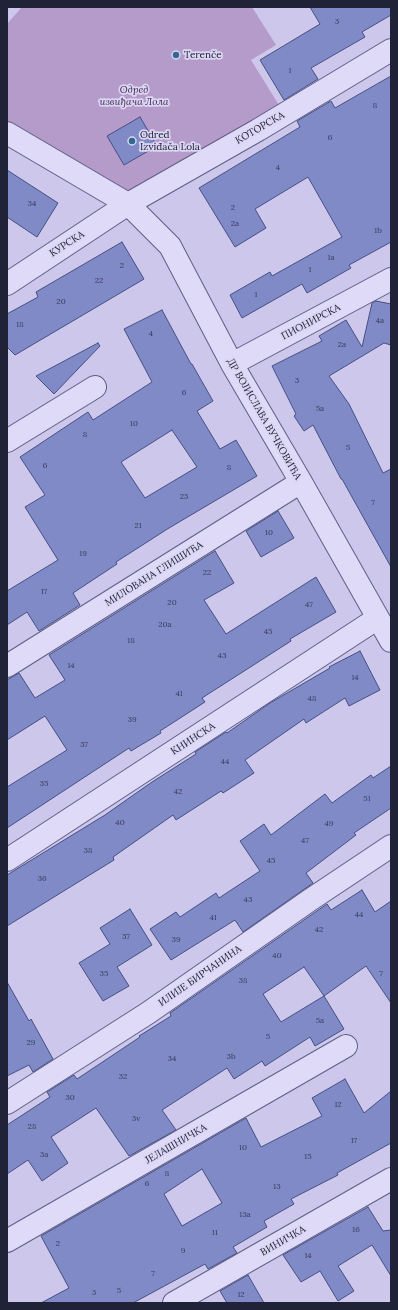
<!DOCTYPE html>
<meta charset="utf-8">
<style>
body{margin:0}
#map{position:relative;width:398px;height:1310px;overflow:hidden;background:#ccc7eb;font-family:Lora,serif}
canvas{display:block}
.frame{position:absolute;inset:0;border:8px solid #202237;pointer-events:none}
</style>
<div id="map">
<canvas width="398" height="1310"></canvas>
<div class="frame"></div>
</div>
<script>
const ctx = document.querySelector('canvas').getContext('2d');
ctx.lineJoin = 'round';
function fillPath(path, color) { ctx.fillStyle = color; ctx.fill(path, 'evenodd'); }
const shape = rows => new Path2D(rows.map(r => 'M' + r).join(''));
function strokePath(path, color, width, dash) { ctx.strokeStyle = color; ctx.lineWidth = width; ctx.lineCap = dash ? 'butt' : 'round'; ctx.setLineDash(dash || []); ctx.stroke(path); }
function write(font, color, halo, rows, align = 'center') {
  ctx.font = font + ' Lora,serif'; ctx.lineWidth = 3.5; ctx.setLineDash([]); ctx.textBaseline = 'middle'; ctx.strokeStyle = halo; ctx.fillStyle = color; for (const [text, x, y, turn = 0] of rows) {
    ctx.save(); ctx.translate(x, y); ctx.rotate((+turn || 0) * Math.PI / 180); ctx.textAlign = isNaN(turn) ? turn : align; if (halo) ctx.strokeText(text, 0, 0); ctx.fillText(text, 0, 0); ctx.restore();
  }
}
fillPath(shape([
 [22,7,252,7,276,45,251,60,282,110,134,201,7,122,7,24]
]), '#b59bc9');
const building = shape([
 [310,7,391,7,391,15,362,32,365,37,311,68,318,79,284,100,260,60,320,24,310,7],
 [391,76,391,242,349,265,351,268,307,293,302,284,242,318,230,295,270,272,272,276,342,237,308,177,255,209,266,228,235,247,199,188,300,127,297,121,331,101,335,108,391,76],
 [140,117,157,146,124,165,107,136,140,117],
 [7,170,58,203,37,237,7,217,7,170],
 [122,242,144,279,15,355,7,347,7,314,38,297,36,292,122,242],
 [376,301,391,304,391,345,384,343,329,376,349,404,383,473,391,469,391,567,342,479,341,479,313,425,304,431,294,416,296,414,272,366,322,341,319,336,346,320,362,347,372,303,376,301],
 [162,310,191,364,192,364,213,401,197,411,220,449,236,440,257,476,169,528,116,562,117,564,73,593,80,605,39,631,27,612,7,625,7,591,58,560,25,507,45,495,20,457,88,412,93,420,152,382,124,329,162,310],
 [172,430,197,467,145,498,121,462,172,430],
 [98,343,100,346,54,394,36,376,98,343],
 [278,511,294,538,261,557,246,531,278,511],
 [215,551,234,583,204,600,226,634,316,577,336,612,290,639,291,641,202,698,205,702,160,731,161,733,131,751,129,748,7,828,7,787,67,750,45,716,7,740,7,680,19,673,35,698,65,680,49,655,215,551],
 [360,651,380,690,349,706,345,698,306,723,304,719,245,760,254,773,223,793,221,791,176,820,173,815,113,857,114,860,7,926,7,875,105,815,152,782,196,754,195,752,226,732,227,733,270,703,330,668,329,667,360,651],
 [391,766,391,808,354,833,356,835,306,873,313,883,243,932,235,920,171,960,150,929,176,912,180,917,216,893,219,898,260,871,240,841,264,824,271,835,325,794,332,803,371,775,373,778,391,766],
 [362,890,375,912,391,901,391,1003,366,966,324,996,344,1029,315,1046,310,1037,265,1066,262,1061,234,1079,227,1068,162,1110,176,1130,129,1156,96,1108,51,1137,68,1163,42,1181,28,1160,7,1174,7,1125,50,1097,47,1092,74,1075,77,1079,140,1037,139,1036,171,1016,170,1013,327,904,331,910,362,890],
 [304,967,324,996,281,1022,263,994,304,967],
 [130,909,152,945,117,967,129,986,103,1001,79,963,110,944,100,928,130,909],
 [7,982,29,1021,31,1019,53,1059,33,1072,29,1065,7,1076,7,982],
 [345,1079,364,1113,391,1091,391,1143,337,1173,338,1175,291,1199,294,1204,264,1221,267,1227,233,1247,237,1253,208,1269,205,1264,133,1303,41,1303,69,1288,41,1236,246,1118,261,1147,322,1116,312,1098,345,1079],
 [202,1169,222,1203,182,1226,164,1194,202,1169],
 [368,1207,383,1231,391,1230,391,1276,372,1245,338,1266,354,1291,338,1301,320,1271,301,1282,283,1255,368,1207],
 [248,1275,264,1303,227,1303,220,1291,248,1275]
]);
fillPath(building, '#808ac7');
strokePath(building, '#454f83', 1);
const minor = shape([
 [7,133,128,204,170,246,232,364,301,482,391,641],
 [7,284,128,204,258,130,391,50],
 [232,364,391,279],
 [7,441,95,387],
 [7,666,301,482],
 [7,860,378,618],
 [7,1103,148,1013,310,900,391,846],
 [7,1241,346,1046],
 [174,1303,391,1179]
]);
strokePath(minor, '#5e5f86', 24);
strokePath(minor, '#dedaf7', 22);
for (const [x, y, r, color] of [
 [176,55,4,"#326791"],
 [132,141,4,"#326791"]
]) { const dot = new Path2D(); dot.arc(x, y, r, 0, 2 * Math.PI); ctx.fillStyle = color; ctx.fill(dot); strokePath(dot, '#dbd6f3', 1.5); }
write('8px', '#383c5b', null, [
 ["3",337,22],
 ["1",290,71],
 ["8",375,106],
 ["6",330,138],
 ["4",278,168],
 ["34",32,204],
 ["2",233,208],
 ["2a",235,224],
 ["1b",378,231],
 ["1a",331,258],
 ["2",122,266],
 ["1",310,270],
 ["22",99,281],
 ["1",256,295],
 ["20",61,302],
 ["4a",380,321],
 ["18",20,325],
 ["4",151,334],
 ["2a",342,345],
 ["3",297,381],
 ["6",184,393],
 ["5a",320,409],
 ["10",134,424],
 ["8",85,435],
 ["5",348,448],
 ["6",45,466],
 ["8",229,468],
 ["23",184,497],
 ["7",373,503],
 ["21",138,526],
 ["10",269,533],
 ["19",83,554],
 ["22",207,573],
 ["17",44,592],
 ["20",172,603],
 ["47",309,605],
 ["20a",165,625],
 ["45",268,632],
 ["18",131,641],
 ["43",222,656],
 ["14",71,666],
 ["14",355,678],
 ["41",179,694],
 ["48",312,699],
 ["39",132,720],
 ["37",84,745],
 ["44",225,762],
 ["35",44,784],
 ["42",178,792],
 ["51",367,799],
 ["40",120,823],
 ["49",329,824],
 ["47",305,841],
 ["38",88,851],
 ["45",271,861],
 ["36",42,879],
 ["43",248,900],
 ["44",359,915],
 ["41",213,918],
 ["42",319,930],
 ["37",126,937],
 ["39",176,940],
 ["40",277,956],
 ["35",104,974],
 ["7",381,974],
 ["38",243,981],
 ["5a",320,1021],
 ["5",268,1037],
 ["29",31,1043],
 ["3b",231,1057],
 ["34",172,1059],
 ["32",123,1077],
 ["30",70,1098],
 ["12",338,1105],
 ["3v",136,1119],
 ["28",32,1127],
 ["17",354,1141],
 ["10",243,1148],
 ["3a",44,1155],
 ["15",308,1157],
 ["8",167,1174],
 ["6",147,1184],
 ["13",277,1187],
 ["13a",245,1215],
 ["16",356,1230],
 ["11",215,1233],
 ["2",58,1244],
 ["9",183,1251],
 ["14",308,1256],
 ["7",153,1274],
 ["5",119,1291],
 ["3",94,1293],
 ["12",241,1295]
]);
write('10px', '#202237', '#dbd6f3', [
 ["Terenče",184,55],
 ["Odred",140,135],
 ["Izviđača Lola",140,147]
], 'left');
write('italic 10px', '#452852', '#dbd6f3', [
 ["Одред",134,90],
 ["извиђача Лола",134,102]
]);
write('10px', '#202237', '#dbd6f3', [
 ["КОТОРСКА",260,128,-30],
 ["КУРСКА",67,244,-33],
 ["ПИОНИРСКА",311,322,-28],
 ["ДР ВОЈИСЛАВА ВУЧКОВИЋА",264,419,60],
 ["МИЛОВАНА ГЛИШИЋА",154,574,-32],
 ["КНИНСКА",193,739,-33],
 ["ИЛИЈЕ БИРЧАНИНА",200,976,-35],
 ["ЈЕЛАШНИЧКА",176,1144,-30],
 ["ВИНИЧКА",283,1241,-30]
]);
</script>
